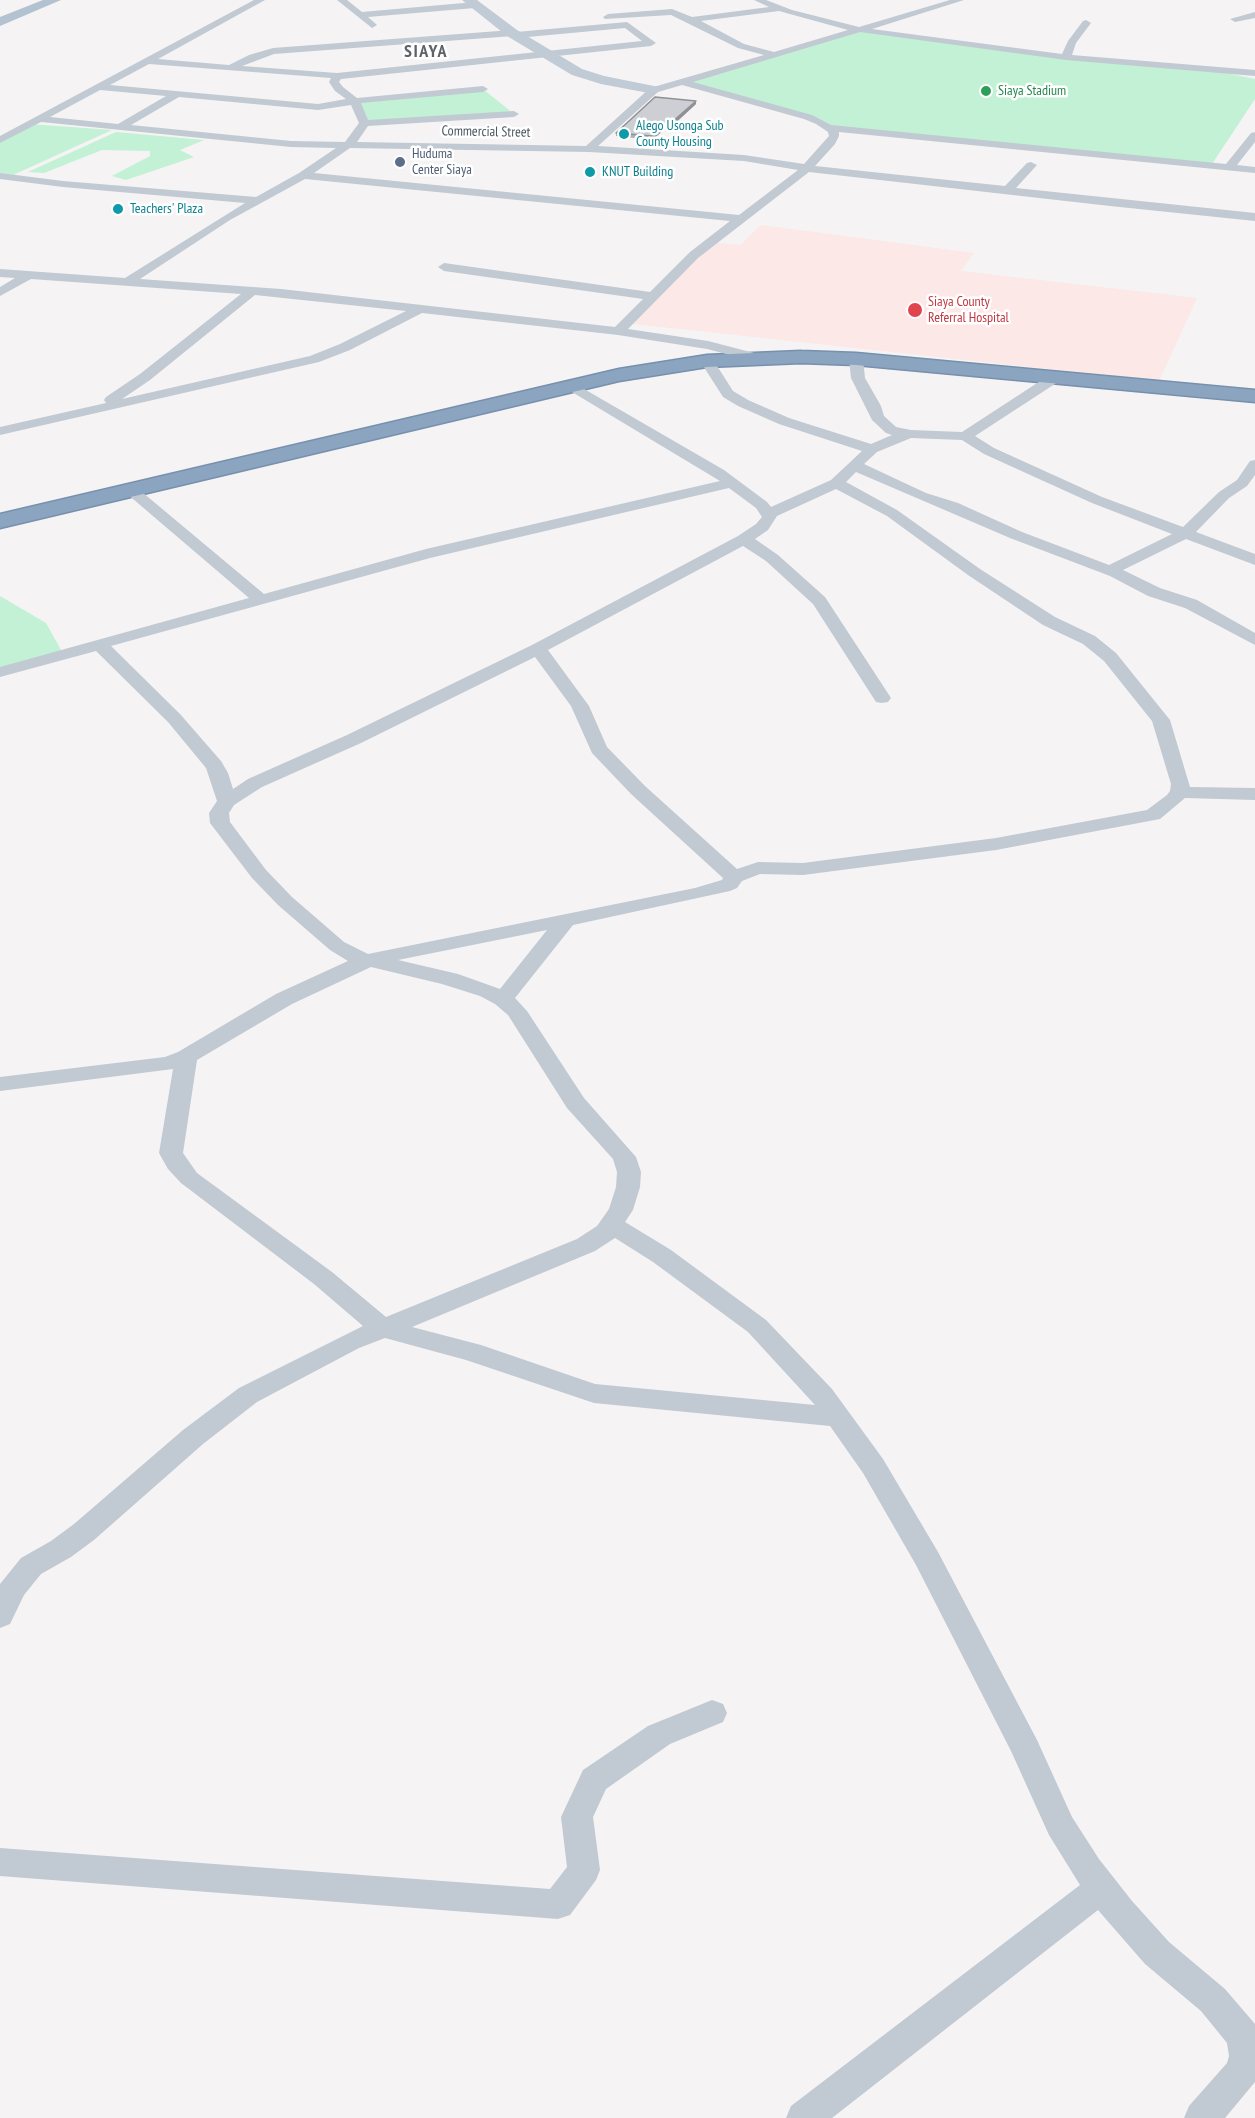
<!DOCTYPE html>
<style>
body{margin:0}
canvas{display:block;background:#f5f3f3}
</style>
<canvas width="1255" height="2118"></canvas>
<script>
const ctx = document.querySelector('canvas').getContext('2d');
ctx.lineJoin = 'round';
function fillPath(path, color) { ctx.fillStyle = color; ctx.fill(path, 'evenodd'); }
const shape = rows => new Path2D(rows.map(r => 'M' + r).join(''));
function strokePath(path, color, width, dash) { ctx.strokeStyle = color; ctx.lineWidth = width; ctx.lineCap = dash ? 'butt' : 'round'; ctx.setLineDash(dash || []); ctx.stroke(path); }
function write(font, color, halo, rows, align = 'center') {
  ctx.font = font + ' "PT Sans Narrow",sans-serif'; ctx.lineWidth = 5; ctx.setLineDash([]); ctx.textBaseline = 'middle'; ctx.strokeStyle = halo; ctx.fillStyle = color; for (const [text, x, y, turn = 0] of rows) {
    ctx.save(); ctx.translate(x, y); ctx.rotate((+turn || 0) * Math.PI / 180); ctx.textAlign = isNaN(turn) ? turn : align; if (halo) ctx.strokeText(text, 0, 0); ctx.fillText(text, 0, 0); ctx.restore();
  }
}
fillPath(shape([
 [761,225,974,253,961,271,1197,298,1159,381,625,323,711,242,740,245]
]), '#fce8e6');
fillPath(shape([
 [859,31,1076,59,1226,73,1255,79,1255,99,1212,164,830,128,807,115,684,82],
 [483,89,514,114,370,123,355,101],
 [30,124,112,130,13,175,0,173,0,140],
 [116,132,204,140,180,150,194,157,126,180,112,176,150,156,150,151,102,150,44,173,28,172],
 [0,596,46,623,65,657,0,670]
]), '#c3f1d5');
const highway = shape([
 [801,351,856,353,1255,390,1255,402,856,365,801,363,707,367,619,381,0,528,0,514,619,369,707,355,801,351]
]);
strokePath(highway, '#7690ad', 3);
fillPath(shape([
 [254,0,265,0,158,59,229,65,249,55,273,48,512,30,516,32,627,22,656,43,651,46,341,79,339,82,343,87,357,98,483,86,488,89,483,92,361,103,368,120,514,111,519,114,514,117,368,126,357,142,586,146,650,88,764,55,738,48,671,15,605,19,603,17,608,14,672,9,692,17,769,7,754,0,766,0,792,10,859,27,950,0,964,0,872,29,1062,54,1068,41,1083,21,1086,20,1091,23,1076,43,1072,55,1255,70,1255,76,1066,60,860,32,693,82,812,115,831,125,1226,164,1251,133,1255,132,1255,142,1237,165,1255,167,1255,173,839,132,839,136,835,144,815,166,1005,186,1027,163,1031,162,1037,165,1016,188,1255,213,1255,221,1110,206,809,172,698,258,628,329,708,341,762,355,764,358,762,361,757,362,707,349,618,335,422,313,350,350,319,362,0,435,0,427,106,403,104,400,106,397,140,374,241,294,31,279,0,296,0,287,15,278,0,277,0,269,125,278,245,203,63,187,0,179,0,173,63,181,256,197,299,173,336,148,291,147,41,122,0,143,0,136,254,0],
 [779,11,848,30,774,52,744,44,701,21,779,11],
 [625,28,642,41,337,73,242,66,274,54,513,36,517,38,625,28],
 [149,64,331,78,329,82,335,91,346,99,318,104,110,85,149,64],
 [682,85,804,119,816,124,828,132,829,136,804,164,744,155,598,146,658,92,682,85],
 [100,90,166,96,118,124,50,117,100,90],
 [179,97,318,110,351,105,359,123,345,142,291,141,131,125,179,97],
 [350,148,589,152,744,161,798,170,739,215,314,173,350,148],
 [305,179,730,221,690,252,650,292,444,263,438,267,444,271,643,299,615,327,281,289,140,279,230,220,305,179],
 [255,295,406,311,340,344,310,356,122,399,150,380,255,295],
 [337,0,347,0,362,12,475,2,479,5,475,8,368,17,377,25,372,28,337,0],
 [1255,12,1255,18,1235,22,1230,19,1255,12],
 [856,355,863,359,865,378,881,406,884,416,896,427,911,430,962,432,1051,374,1061,374,1063,377,1061,380,975,436,994,448,1102,497,1183,527,1219,492,1237,480,1250,461,1255,460,1255,475,1247,486,1229,498,1196,532,1255,554,1255,565,1186,539,1123,570,1160,588,1197,600,1255,633,1255,645,1185,608,1148,596,1110,576,1010,538,856,472,846,482,897,510,980,569,1055,617,1095,636,1116,653,1170,720,1190,787,1255,788,1255,800,1185,798,1160,819,996,850,803,875,760,874,742,881,737,888,730,891,573,925,515,998,527,1011,584,1098,636,1157,641,1172,640,1187,633,1210,625,1222,671,1250,766,1320,832,1389,883,1459,938,1552,1037,1740,1072,1817,1099,1859,1132,1901,1169,1942,1225,1989,1255,2024,1255,2082,1225,2118,1184,2118,1189,2106,1227,2063,1229,2056,1227,2043,1201,2011,1145,1964,1098,1910,832,2118,786,2118,791,2106,1080,1885,1049,1835,1011,1751,916,1565,863,1473,830,1426,594,1403,466,1360,385,1338,359,1348,257,1402,203,1444,94,1540,71,1557,41,1574,24,1595,10,1624,0,1628,0,1584,21,1558,51,1541,74,1524,183,1430,239,1388,363,1326,314,1284,181,1183,168,1169,159,1153,173,1069,0,1091,0,1077,165,1057,178,1052,276,994,348,961,330,950,278,905,252,878,210,823,209,813,217,801,206,768,168,722,96,651,0,677,0,667,249,598,126,493,123,490,126,487,136,487,264,594,426,549,720,481,567,389,565,386,572,382,724,470,767,502,771,507,831,480,862,451,779,424,738,406,723,397,700,361,702,358,712,358,733,391,748,400,789,418,871,444,892,435,886,433,872,420,851,378,849,359,856,355],
 [911,438,962,440,984,454,1092,503,1172,534,1109,565,1022,532,958,503,926,493,864,464,877,452,911,438],
 [729,488,756,508,762,517,756,524,738,536,532,645,347,735,248,779,233,789,228,773,221,761,180,714,111,646,430,558,729,488],
 [836,489,887,516,968,575,1043,625,1083,644,1104,661,1152,721,1171,784,1170,791,1167,795,1147,810,996,838,803,863,758,862,737,869,645,786,607,747,589,706,548,650,743,546,766,561,813,604,876,702,882,703,888,702,891,698,825,597,778,555,755,539,768,530,777,516,836,489],
 [535,657,571,706,592,753,631,794,723,878,722,880,695,888,368,954,344,942,292,897,266,870,230,822,229,813,234,805,262,787,361,743,535,657],
 [547,930,500,989,458,974,398,960,547,930],
 [371,967,442,984,480,996,495,1004,508,1015,567,1108,613,1159,617,1172,616,1187,609,1209,597,1226,577,1239,386,1317,332,1272,197,1173,183,1153,197,1060,292,1004,371,967],
 [615,1238,653,1262,748,1332,815,1405,595,1384,481,1345,412,1327,595,1251,615,1238],
 [712,1700,723,1704,727,1713,723,1722,670,1744,606,1789,593,1817,600,1870,596,1880,570,1915,558,1919,0,1876,0,1848,550,1889,567,1867,561,1817,583,1770,648,1726,712,1700]
]), '#c1cad2');
fillPath(shape([
 [462,0,477,0,517,30,582,69,604,76,659,87,661,90,654,94,601,84,572,75,507,36,462,0]
]), '#c1cbd6');
fillPath(shape([
 [43,0,61,0,0,26,0,17,43,0]
]), '#b3c2d1');
fillPath(highway, '#8ba5c1');
fillPath(shape([
 [696,104,671,127,665,129,652,140,616,136,616,133]
]), '#b0b2b7');
fillPath(shape([
 [696,101,696,104,671,127,665,129,652,140,652,136]
]), '#909195');
const building = shape([
 [655,97,696,101,671,123,665,125,652,136,616,133,655,97]
]);
fillPath(building, '#cdcfd5');
strokePath(building, '#909195', 1.5);
for (const [x, y, r, color] of [
 [986,91,6,"#2e9e5b"],
 [624,134,6,"#0f9aa8"],
 [400,162,6,"#5c6f8a"],
 [590,172,6,"#0f9aa8"],
 [118,209,6,"#0f9aa8"],
 [915,310,8,"#e0444e"]
]) { const dot = new Path2D(); dot.arc(x, y, r, 0, 2 * Math.PI); ctx.fillStyle = color; ctx.fill(dot); strokePath(dot, '#fff', 2); }
write('14px', '#27864d', '#fff', [
 ["Siaya Stadium",998,91]
], 'left');
write('14px', '#0d838f', '#fff', [
 ["Alego Usonga Sub",636,126],
 ["County Housing",636,142],
 ["KNUT Building",602,172],
 ["Teachers' Plaza",130,209]
], 'left');
write('14px', '#4a5661', '#fff', [
 ["Commercial Street",486,132,1]
]);
write('14px', '#4e5e75', '#fff', [
 ["Huduma",412,154],
 ["Center Siaya",412,170]
], 'left');
write('14px', '#be3a42', '#fff', [
 ["Siaya County",928,302],
 ["Referral Hospital",928,318]
], 'left');
ctx.letterSpacing = '1.5px';
write('bold 18px', '#5f6368', '#fff', [
 ["SIAYA",426,52]
]);
ctx.letterSpacing = '0px';
</script>
